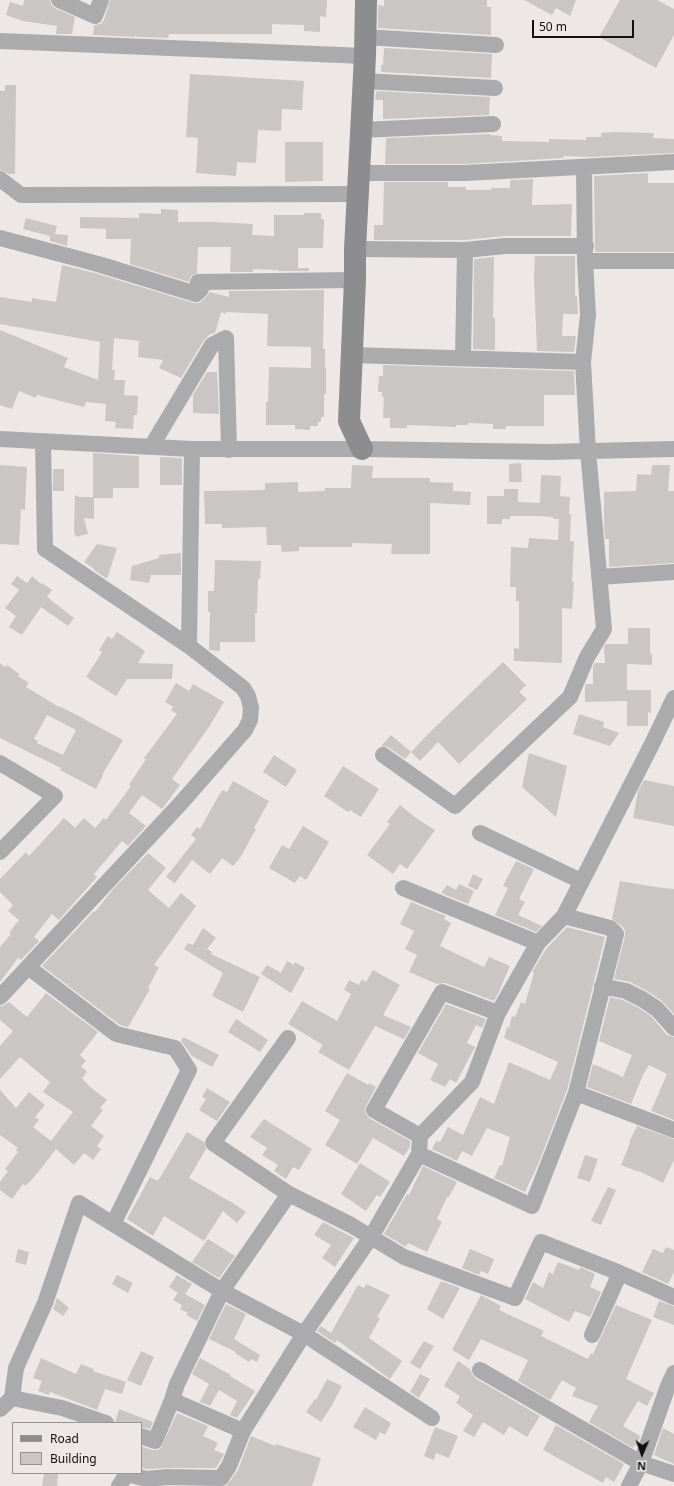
<!DOCTYPE html>
<style>
body{margin:0}
#map{position:relative;width:674px;height:1486px;overflow:hidden;background:#ede8e5;font-family:"Noto Sans",sans-serif}
canvas{display:block}
.legend{position:absolute;left:12px;top:1422px;width:130px;height:52px;box-sizing:border-box;background:#ede8e5;border:1px solid #95928f;margin:0;padding:5px 7px;list-style:none;font-size:12px;color:#11100f}
.legend li{display:flex;align-items:center;gap:8px;height:20px}
.legend b{width:20px;border:1px solid #95928f}
.north{position:absolute;left:622px;top:1434px;width:40px;height:40px;-webkit-text-stroke:3px #ede8e5;paint-order:stroke;rotate:182deg;font-size:11px;font-weight:700;line-height:16px;text-align:center;color:#11100f}
.north::after{content:'';display:block;margin:auto;width:14px;height:18px;background:#11100f;clip-path:polygon(50% 0,100% 100%,50% 72%,0 100%)}
.scale{position:absolute;left:532px;top:20px;width:102px;height:18px;box-sizing:border-box;border:2px solid #11100f;border-top:0;padding-left:5px;font-size:12px;line-height:14px;white-space:nowrap;color:#11100f;-webkit-text-stroke:3px #ede8e5;paint-order:stroke}
</style>
<div id="map">
<canvas width="674" height="1486"></canvas>
<ul class="legend">
<li><b style="height:5px;background:#8d8c8f"></b>Road</li>
<li><b style="height:11px;background:#cac6c3"></b>Building</li>
</ul>
<div class="north">N</div>
<div class="scale">50 m</div>
</div>
<script>
const ctx = document.querySelector('canvas').getContext('2d');
ctx.lineJoin = 'round';
function fillPath(path, color) { ctx.fillStyle = color; ctx.fill(path, 'evenodd'); }
const shape = rows => new Path2D(rows.map(r => 'M' + r).join(''));
function strokePath(path, color, width, dash) { ctx.strokeStyle = color; ctx.lineWidth = width; ctx.lineCap = dash ? 'butt' : 'round'; ctx.setLineDash(dash || []); ctx.stroke(path); }
fillPath(shape([
 [24,0,50,0,51,5,55,8,75,17,72,34,56,34,57,26,23,21,6,15,10,2,23,6],
 [110,0,327,0,326,17,320,16,320,32,304,31,304,25,272,24,272,34,169,34,168,38,141,37,134,36,134,37,93,35,94,25,101,24,104,20],
 [384,0,487,0,487,7,491,7,491,35,378,28,378,5,384,6],
 [524,0,576,0,570,16,556,8,552,15],
 [620,0,657,0,674,9,674,35,656,68,599,37],
 [384,48,492,54,491,78,381,72,381,65,383,65],
 [190,74,304,81,302,110,282,109,281,131,258,130,256,163,237,162,236,176,196,173,198,138,186,137],
 [5,85,16,85,15,174,9,174,0,170,0,91,5,91],
 [376,91,490,97,489,115,383,119,383,100,375,100],
 [612,132,654,133,653,138,674,139,674,153,590,157,563,156,563,158,465,164,385,164,386,138,490,134,490,135,502,136,502,141,549,142,549,139,586,140,586,137,601,137,601,133],
 [285,142,323,142,323,181,285,182],
 [648,173,648,183,674,183,674,252,595,252,594,176],
 [533,179,532,205,572,204,571,236,505,236,465,240,374,240,374,225,383,225,384,182,448,182,448,187,466,187,466,190,491,190,491,188,510,188,510,180],
 [161,209,178,210,178,222,213,222,253,224,252,235,274,236,274,215,304,215,304,213,321,213,321,219,324,219,323,248,298,248,298,268,309,268,309,271,278,271,278,270,253,269,253,272,230,272,231,247,198,247,197,273,190,277,189,282,130,264,131,239,106,239,106,229,80,228,80,217,139,218,139,213,161,214],
 [26,218,57,226,55,234,68,235,67,246,50,241,50,236,23,229],
 [535,256,575,256,575,296,577,296,578,314,563,314,562,336,576,336,574,352,537,351,534,278],
 [494,257,493,318,495,318,495,350,473,349,474,259],
 [62,265,95,273,194,303,199,303,202,301,210,292,229,297,229,291,324,290,323,349,325,349,325,368,326,368,326,394,324,394,324,417,321,417,321,422,318,422,318,426,310,426,310,430,295,429,295,425,266,425,266,402,268,402,269,367,311,368,311,347,267,346,268,314,226,312,226,314,221,312,215,333,210,334,204,340,181,378,159,368,163,360,138,357,139,341,114,338,112,370,115,370,114,380,125,380,124,395,138,396,137,415,134,415,133,429,115,428,116,422,105,421,106,404,86,402,84,407,37,395,36,398,19,391,12,409,0,405,0,330,68,358,64,367,98,380,100,342,0,324,0,297,32,302,32,298,56,302],
 [383,365,574,371,575,395,544,395,544,426,506,426,506,429,493,429,493,424,468,423,468,425,456,425,456,427,407,425,407,428,390,428,390,418,383,418,384,397,382,397,382,392,378,392,379,376,383,376],
 [207,372,217,372,219,414,193,413,193,395],
 [93,453,139,456,139,488,113,488,113,498,94,498,94,519,84,518,88,534,76,537,74,531,75,496,78,495,78,497,93,497],
 [160,457,182,458,182,485,160,485],
 [521,463,522,482,509,482,509,464],
 [0,465,27,467,25,510,21,509,19,545,0,544],
 [352,465,373,466,372,478,430,478,430,482,453,483,453,491,471,492,470,505,430,503,430,554,391,554,392,544,352,543,352,547,299,547,299,551,282,552,281,545,267,545,266,527,222,528,222,524,205,524,204,491,265,490,265,483,298,482,298,492,325,491,325,488,351,488],
 [652,465,670,465,668,491,674,491,674,563,609,567,609,539,605,539,604,528,604,492,636,491,637,474,651,475],
 [53,469,64,469,64,491,53,491],
 [541,475,561,476,560,496,570,497,569,514,571,514,570,541,574,541,572,582,574,582,572,609,562,608,562,663,514,661,514,648,519,649,519,601,516,601,516,587,510,587,511,547,528,548,529,538,558,540,559,519,553,519,553,517,538,516,510,516,510,519,502,519,502,524,487,524,487,496,504,496,504,489,518,489,518,502,540,503],
 [97,544,117,548,107,579,94,570,94,569,84,562],
 [181,553,181,575,151,575,149,583,130,580,132,566,159,558,159,555],
 [215,560,261,561,260,579,258,579,257,613,255,613,255,642,220,642,220,651,209,650,210,612,208,612,208,591,214,591],
 [17,576,27,583,32,576,41,584,42,583,52,590,47,597,74,618,68,626,41,607,22,635,9,627,16,616,5,608,19,590,11,584],
 [628,628,650,628,650,653,652,654,652,665,627,664,627,690,651,690,651,713,648,712,648,726,627,726,627,701,585,702,585,686,586,684,593,684,593,667,595,663,605,663,604,647,606,644,628,644],
 [117,632,145,651,138,663,173,664,172,679,127,679,116,696,86,677,102,652,99,650,108,636,112,639],
 [503,662,526,685,519,692,527,699,459,764,438,742,420,761,411,752,428,734],
 [0,663,5,667,7,665,19,674,18,676,29,683,26,687,59,707,59,706,73,713,123,740,102,775,103,775,96,789,60,770,61,768,0,738],
 [47,715,76,730,63,755,37,743,38,741,34,739],
 [176,683,189,691,193,684,224,702,209,727,172,779,180,785,162,809,142,795,129,813,146,826,128,846,122,841,94,874,97,877,59,920,52,914,34,937,39,941,21,960,18,958,0,982,0,947,11,934,9,933,19,920,8,911,13,905,0,892,0,879,26,852,29,856,64,818,75,828,84,818,95,828,104,818,106,820,131,786,129,785,146,759,144,758,177,714,171,710,173,707,165,702],
 [579,714,604,722,603,727,619,733,610,746,573,734],
 [391,735,411,752,405,759,388,747,381,746],
 [529,753,567,766,556,817,522,787],
 [274,755,297,770,286,787,263,772],
 [343,766,379,789,361,817,350,810,348,812,324,796],
 [644,780,674,786,674,826,633,818,638,791],
 [233,781,269,801,254,828,256,829,240,858,233,866,222,858,210,874,192,860,175,883,166,877,196,839,191,835,197,827,200,829,219,795,223,790,227,792],
 [400,805,416,818,435,830,407,869,400,864,393,874,367,855,390,824,387,822],
 [303,826,329,842,306,880,300,876,295,883,269,868,282,845,289,849],
 [148,853,166,868,148,890,169,908,181,893,196,906,154,965,159,967,148,988,150,989,128,1027,120,1025,42,966,94,911,95,912,113,889],
 [516,861,534,869,519,899,525,902,518,915,542,926,536,932,495,915,508,888,503,886],
 [473,874,483,879,477,890,468,886],
 [620,881,662,888,674,889,674,1014,662,1001,647,991,630,982,614,979,625,936,625,931,623,927,612,919],
 [459,884,474,891,468,904,441,893,447,885,456,890],
 [411,902,446,916,444,919,451,923,440,946,484,967,489,957,510,966,500,989,500,990,494,1001,445,983,437,984,409,972,417,955,405,949,414,931,400,924],
 [567,927,605,937,567,1090,539,1162,525,1192,494,1178,500,1165,502,1166,510,1137,487,1128,472,1156,462,1151,457,1161,432,1149,436,1141,440,1142,448,1127,463,1135,480,1097,494,1104,509,1062,550,1080,558,1062,504,1038,507,1027,509,1028,512,1016,515,1017,521,1002,525,1004,534,973,532,972,546,949],
 [203,928,216,938,207,949,212,952,211,954,260,977,243,1012,212,996,223,973,184,949,188,943,193,945],
 [287,961,294,965,295,962,305,968,291,993,261,974,267,965,281,973],
 [373,970,400,985,383,1015,411,1027,404,1039,375,1026,349,1070,318,1052,323,1045,288,1024,302,1001,337,1021,351,994,344,990,349,980,359,985,362,979,366,982],
 [46,993,98,1032,80,1055,86,1061,81,1066,87,1072,82,1078,89,1086,107,1100,100,1108,103,1110,91,1126,104,1136,97,1146,101,1149,93,1160,84,1153,74,1165,56,1149,40,1170,26,1186,23,1184,12,1199,0,1190,0,1182,8,1171,5,1169,18,1152,16,1150,18,1148,0,1135,0,1090,16,1108,29,1092,45,1105,35,1117,39,1120,33,1127,51,1141,73,1112,43,1092,50,1082,20,1057,0,1079,0,1046,13,1031,0,1020,0,1006,3,1006,9,1002,27,1017],
 [610,997,623,1000,637,1007,651,1016,667,1035,674,1037,674,1120,651,1111,667,1074,649,1065,643,1075,631,1104,587,1087,593,1064,623,1077,632,1055,599,1041],
 [446,1004,486,1019,482,1028,476,1025,467,1043,475,1047,456,1083,450,1079,445,1087,430,1080,438,1064,418,1053],
 [236,1019,268,1040,260,1052,228,1032],
 [183,1037,219,1055,212,1067,192,1056,181,1041],
 [347,1073,368,1085,369,1083,376,1087,366,1106,365,1110,366,1114,369,1118,410,1141,410,1147,404,1156,373,1138,357,1164,325,1145,340,1120,325,1111],
 [207,1088,230,1102,217,1121,199,1110,206,1099,202,1097],
 [264,1119,312,1149,299,1170,293,1167,286,1179,274,1171,278,1165,262,1155,267,1148,250,1137],
 [637,1126,674,1139,674,1160,663,1183,639,1171,639,1172,621,1165,630,1143,629,1142],
 [187,1132,204,1142,206,1149,189,1178,229,1201,230,1201,246,1212,237,1223,223,1211,204,1241,164,1216,153,1236,127,1219,150,1177,158,1181],
 [585,1155,598,1159,590,1182,577,1178],
 [360,1163,390,1182,380,1197,377,1195,366,1211,341,1194],
 [423,1166,457,1182,449,1197,447,1197,437,1219,442,1222,427,1252,408,1243,406,1247,384,1234,407,1194,409,1195],
 [608,1187,616,1190,601,1225,591,1221],
 [323,1222,354,1238,335,1267,322,1258,331,1245,314,1235],
 [208,1239,235,1256,219,1278,192,1262],
 [666,1247,674,1250,674,1272,668,1284,642,1272,653,1249,663,1253],
 [18,1249,29,1252,26,1265,15,1262],
 [470,1249,494,1259,488,1274,481,1271,479,1275,462,1268],
 [558,1262,579,1270,580,1267,595,1274,590,1287,601,1292,590,1317,575,1311,569,1322,525,1299,533,1282,543,1288,549,1272,553,1274],
 [117,1275,133,1283,128,1293,112,1284],
 [177,1275,192,1284,185,1294,205,1305,197,1321,186,1315,188,1313,180,1309,182,1305,173,1300,178,1293,169,1287],
 [441,1281,460,1288,443,1319,427,1309],
 [366,1284,390,1295,377,1317,380,1318,369,1338,402,1361,390,1379,337,1340,335,1343,317,1331,321,1326,331,1333,358,1285,364,1288],
 [481,1295,501,1306,499,1310,544,1331,541,1336,588,1359,591,1353,593,1354,616,1305,652,1320,626,1379,654,1393,647,1406,638,1401,623,1426,640,1436,637,1446,635,1445,633,1448,589,1422,598,1406,572,1396,576,1388,562,1380,550,1400,518,1381,528,1360,481,1339,469,1360,452,1350],
 [57,1298,69,1308,63,1316,53,1309],
 [659,1301,674,1306,674,1325,653,1317],
 [226,1304,246,1314,234,1339,260,1355,257,1362,251,1359,249,1362,235,1353,236,1352,209,1339],
 [424,1341,434,1346,420,1369,410,1363],
 [141,1351,154,1357,141,1386,127,1380],
 [41,1358,76,1374,81,1364,94,1369,93,1371,126,1382,122,1394,105,1389,97,1410,50,1392,49,1395,38,1391,42,1381,33,1378],
 [200,1358,231,1375,230,1376,255,1391,237,1418,230,1415,237,1401,219,1390,210,1406,200,1402,209,1384,192,1374],
 [458,1361,471,1370,472,1374,475,1378,540,1416,527,1437,509,1426,504,1435,483,1422,474,1437,463,1431,473,1415,456,1403,460,1396,444,1386],
 [420,1374,430,1379,419,1398,410,1392],
 [327,1379,342,1386,331,1407,321,1422,306,1412,315,1399,316,1400],
 [365,1407,391,1423,385,1435,380,1432,376,1440,353,1427],
 [119,1409,153,1422,150,1429,141,1427,141,1423,115,1423],
 [177,1413,208,1426,203,1436,218,1443,214,1450,224,1454,216,1468,167,1468,148,1469,141,1468,141,1446,152,1450,157,1450,161,1448],
 [556,1425,624,1464,614,1482,606,1477,603,1483,543,1450],
 [435,1427,458,1436,449,1458,436,1453,434,1460,424,1456],
 [663,1428,674,1434,674,1464,654,1455],
 [251,1436,275,1446,276,1444,321,1458,312,1486,226,1486,238,1470],
 [44,1473,58,1473,57,1486,42,1486]
]), '#cac6c3');
strokePath(shape([
 [59,0,95,16,101,0],
 [365,37,496,45],
 [0,41,365,56],
 [363,81,495,88],
 [361,130,493,124],
 [359,173,465,173,674,162],
 [0,179,21,195,358,194],
 [0,238,98,264,196,294,201,289,198,282,355,280],
 [355,249,465,250,505,246,586,246],
 [585,261,674,261],
 [351,355,583,362],
 [463,358,465,250],
 [0,439,192,449,362,449,547,452,674,449],
 [151,447,212,345,226,338,229,450],
 [599,577,674,572],
 [189,646,192,449],
 [383,755,455,806,570,697,587,657,604,629,588,451,583,362,588,315,585,261,584,167],
 [0,763,55,796,0,852],
 [480,833,581,881],
 [403,888,538,943],
 [28,967,116,1034,175,1048,189,1070,113,1224],
 [602,986,626,991,642,999,657,1009,674,1028],
 [0,997,181,803,245,730,250,720,251,708,248,696,243,688,189,646,45,549,43,442],
 [288,1038,213,1143,289,1194,351,1225,404,1257,515,1298,541,1242,620,1273,674,1297],
 [576,1093,674,1130],
 [420,1136,374,1110,442,992,498,1013],
 [419,1154,532,1206,576,1093,616,934,610,928,564,916],
 [289,1194,222,1291,304,1334,432,1418],
 [592,1335,620,1273],
 [480,1370,641,1463,674,1474],
 [12,1398,16,1368,45,1303,79,1203,222,1291,177,1384,172,1400,243,1431,304,1334,371,1237,419,1154,420,1136,472,1082,498,1013,538,943,564,916,652,744,674,698],
 [0,1409,12,1398,62,1408,106,1423],
 [141,1436,155,1441,172,1400],
 [119,1486,127,1474,147,1479,167,1477,221,1478,229,1466,243,1431],
 [629,1486,641,1463,668,1386,674,1373]
]), '#ababad', 16);
strokePath(shape([
 [362,449,349,421,355,280,355,249,365,56,366,0]
]), '#8d8c8f', 22);
</script>
